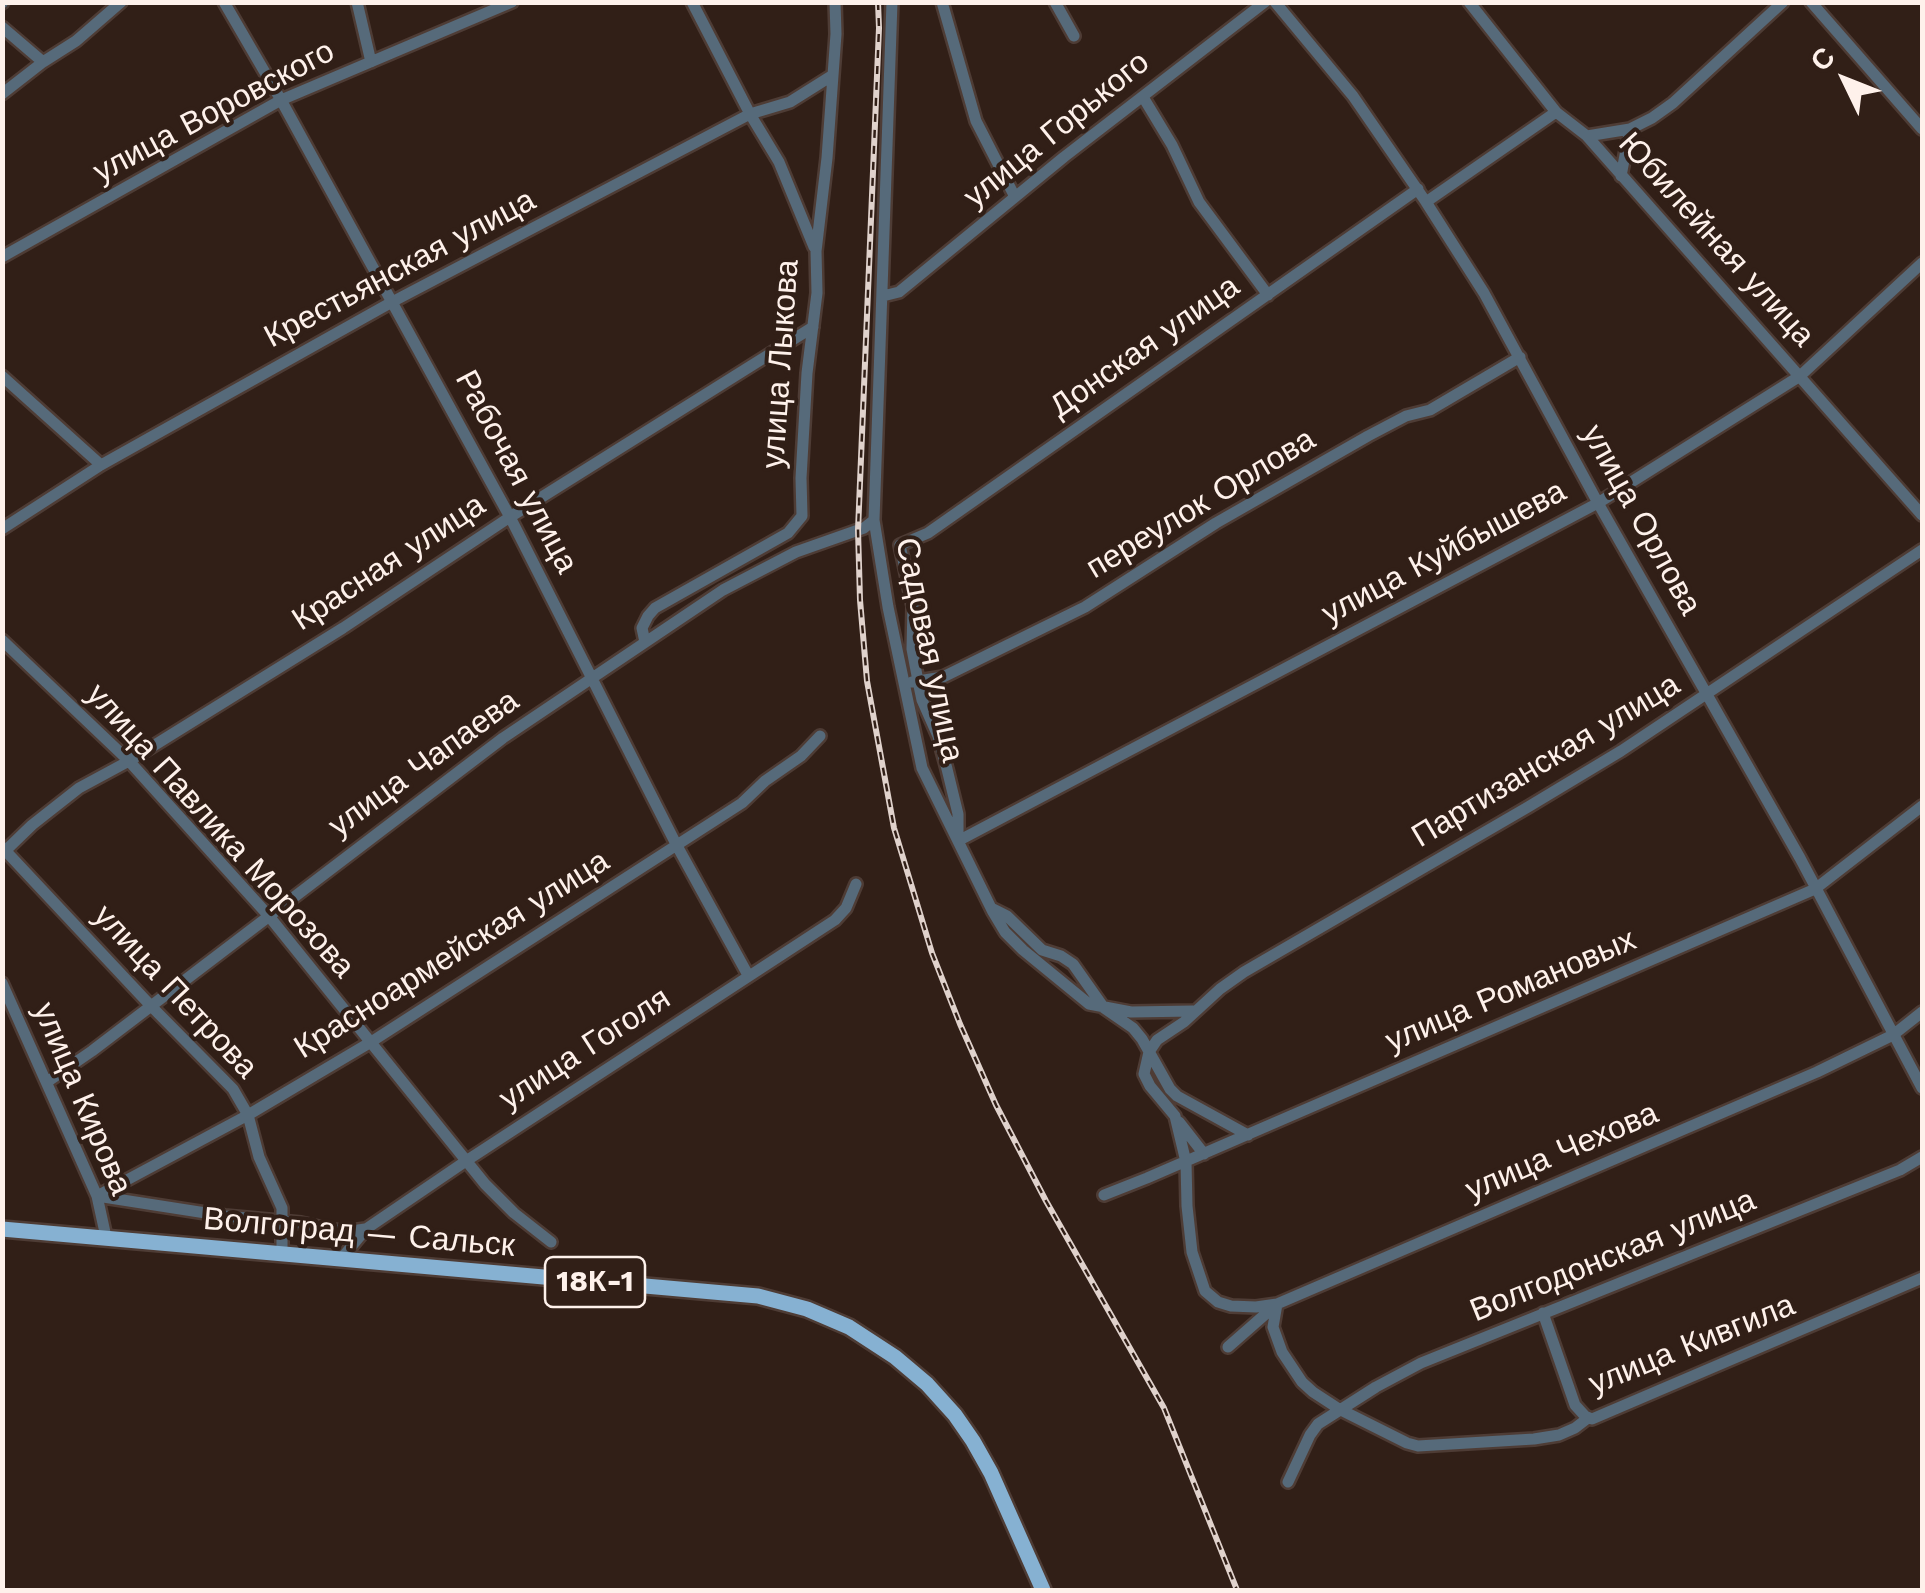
<!DOCTYPE html>
<meta charset="utf-8">
<style>
body{margin:0}
#map{position:relative;width:1925px;height:1593px;overflow:hidden;background:#311f17;font-family:"Work Sans",sans-serif}
canvas{display:block}
.frame{position:absolute;inset:0;border:5px solid #fef1eb;pointer-events:none}
.north{position:absolute;left:1795px;top:30px;width:100px;height:100px;-webkit-text-stroke:8px #311f17;paint-order:stroke;rotate:313deg;font-size:28px;font-weight:700;line-height:40px;text-align:center;color:#fef1eb}
.north::after{content:'';display:block;margin:auto;width:35px;height:45px;background:#fef1eb;clip-path:polygon(50% 0,100% 100%,50% 72%,0 100%)}
</style>
<div id="map">
<canvas width="1925" height="1593"></canvas>
<div class="frame"></div>
<div class="north">С</div>
</div>
<script>
const ctx = document.querySelector('canvas').getContext('2d');
ctx.lineJoin = 'round';
const shape = rows => new Path2D(rows.map(r => 'M' + r).join(''));
function strokePath(path, color, width, dash) { ctx.strokeStyle = color; ctx.lineWidth = width; ctx.lineCap = dash ? 'butt' : 'round'; ctx.setLineDash(dash || []); ctx.stroke(path); }
function write(font, color, halo, rows, align = 'center') {
  ctx.font = font + ' "Work Sans",sans-serif'; ctx.lineWidth = 8; ctx.setLineDash([]); ctx.textBaseline = 'middle'; ctx.strokeStyle = halo; ctx.fillStyle = color; for (const [text, x, y, turn = 0] of rows) {
    ctx.save(); ctx.translate(x, y); ctx.rotate((+turn || 0) * Math.PI / 180); ctx.textAlign = isNaN(turn) ? turn : align; if (halo) ctx.strokeText(text, 0, 0); ctx.fillText(text, 0, 0); ctx.restore();
  }
}
const minor = shape([
 [224,2,281,100,510,517,676,844,748,975],
 [357,2,371,62],
 [692,2,750,114,779,162,814,247],
 [892,2,874,520,888,607,922,768,993,912,1005,932,1023,950,1089,1004,1131,1012,1193,1011],
 [942,2,976,121,1015,197],
 [1055,2,1074,36],
 [1275,2,1353,96,1426,202,1484,293,1598,503,1800,858,1922,1088],
 [1469,2,1556,112,1587,136,1922,515],
 [1811,2,1922,129],
 [2,3,3,2],
 [2,27,43,62],
 [2,94,43,62,76,41,121,2],
 [1143,97,1172,145,1199,202,1268,295],
 [1587,136,1630,129,1652,118,1673,103,1783,2],
 [1621,176,1630,129],
 [1426,202,1556,112],
 [2,257,281,100,512,2],
 [883,296,899,292,1064,157,1265,2],
 [2,376,101,465],
 [2,529,101,465,392,302,750,114,790,102,833,75],
 [2,640,129,761,268,915,485,1184,514,1213,551,1242],
 [645,642,642,628,648,616,655,608,788,533,802,516,801,478,807,373,817,293,816,251,827,158,836,34,835,2],
 [912,682,943,677,1085,607,1216,523,1368,436,1406,416,1430,410,1520,357],
 [958,836,958,814,947,769,938,736,922,700,918,681,912,649,913,606,900,545,928,533,1418,189],
 [958,841,1598,503,1800,376,1922,263],
 [2,847,151,1006,233,1089,248,1115,259,1157,282,1208,282,1252],
 [2,854,32,825,79,788,129,761,343,628,510,517,813,327],
 [993,909,1007,916,1042,950,1061,956,1073,964,1104,1008,1133,1028,1142,1039,1170,1089,1177,1096,1248,1135],
 [2,983,97,1196,106,1237],
 [47,1082,92,1051,503,738,723,590,796,552,864,528,874,520],
 [1179,1122,1204,1154],
 [1104,1195,1147,1178,1815,889,1922,806],
 [97,1196,248,1115,371,1042,742,803,765,781,801,756,820,736],
 [97,1196,225,1216,301,1223,332,1230,352,1231,365,1229],
 [341,1259,366,1229,466,1161,835,920,846,908,856,884],
 [1543,1313,1575,1405,1585,1416,1592,1419,1922,1278],
 [1228,1347,1277,1304,1817,1072,1893,1035,1922,1012],
 [1588,1418,1575,1428,1559,1435,1534,1439,1418,1446,1407,1443,1339,1409,1313,1392,1302,1382,1282,1352,1273,1327,1277,1304,1256,1307,1231,1306,1218,1302,1205,1291,1192,1252,1187,1206,1186,1162,1175,1116,1150,1086,1144,1074,1149,1052,1157,1040,1184,1022,1220,989,1244,972,1528,807,1621,751,1922,550],
 [1288,1482,1310,1435,1318,1424,1376,1387,1421,1363,1900,1170,1922,1157]
]);
const major = shape([
 [2,1229,758,1296,807,1309,849,1327,895,1357,927,1384,955,1415,973,1441,991,1473,1043,1590]
]);
strokePath(minor, '#4e3c35', 16);
strokePath(major, '#4e3c35', 20);
strokePath(minor, '#566a7a', 11);
strokePath(major, '#86b1d2', 15);
const rail = shape([
 [878,2,879,28,858,530,860,600,867,681,894,828,932,953,960,1024,996,1105,1046,1201,1164,1408,1237,1590]
]);
strokePath(rail, '#e0d2cc', 6);
strokePath(rail, '#311f17', 2.5, [8]);
for (const [x, y, w] of [
 [595,1282,100]
]) { const box = new Path2D(); box.roundRect(x - w / 2, y - 25, w, 50, 8); ctx.fillStyle = '#311f17'; ctx.fill(box); strokePath(box, '#fef1eb', 2.5); }
write('bold 30px', '#fef1eb', null, [
 ["18К-1",595,1282]
]);
write('32px', '#fef1eb', '#311f17', [
 ["улица Воровского",214,112,-28],
 ["улица Горького",1057,130,-39],
 ["Юбилейная улица",1716,240,48],
 ["Крестьянская улица",400,269,-28],
 ["Донская улица",1145,347,-35],
 ["улица Лыкова",781,364,-86],
 ["Рабочая улица",516,472,62],
 ["переулок Орлова",1201,504,-31],
 ["улица Орлова",1641,520,61],
 ["улица Куйбышева",1444,553,-28],
 ["Красная улица",389,563,-33],
 ["Садовая улица",929,650,78],
 ["Партизанская улица",1546,761,-31],
 ["улица Чапаева",424,764,-36],
 ["улица Павлика Морозова",220,831,48],
 ["Красноармейская улица",452,955,-32],
 ["улица Романовых",1511,991,-23],
 ["улица Петрова",175,992,47],
 ["улица Гоголя",585,1049,-33],
 ["улица Кирова",82,1099,67],
 ["улица Чехова",1562,1152,-23],
 ["Волгоград — Сальск",359,1233,5],
 ["Волгодонская улица",1613,1256,-22],
 ["улица Кивгила",1692,1345,-22]
]);
</script>
